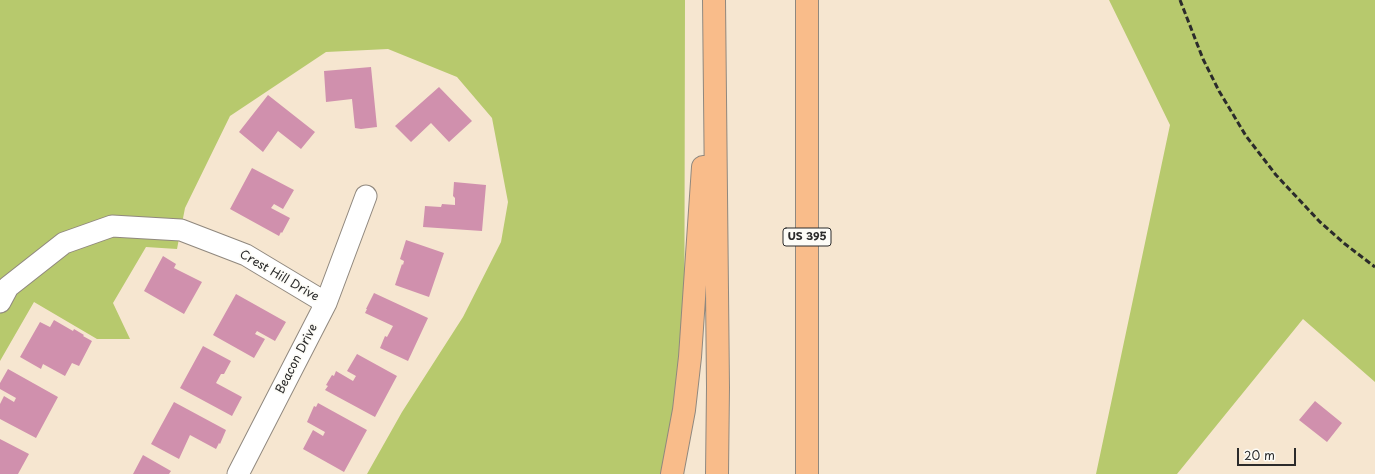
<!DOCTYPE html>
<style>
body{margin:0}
#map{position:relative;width:1375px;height:474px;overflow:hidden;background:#f6e6d0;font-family:"Playpen Sans",sans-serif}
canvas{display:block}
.scale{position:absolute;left:1237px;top:448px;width:59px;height:18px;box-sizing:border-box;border:2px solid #2b2b2b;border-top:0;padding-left:5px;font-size:12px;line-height:14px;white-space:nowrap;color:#2b2b2b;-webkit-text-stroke:3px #fdfcf7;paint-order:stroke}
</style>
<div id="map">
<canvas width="1375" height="474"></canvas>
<div class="scale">20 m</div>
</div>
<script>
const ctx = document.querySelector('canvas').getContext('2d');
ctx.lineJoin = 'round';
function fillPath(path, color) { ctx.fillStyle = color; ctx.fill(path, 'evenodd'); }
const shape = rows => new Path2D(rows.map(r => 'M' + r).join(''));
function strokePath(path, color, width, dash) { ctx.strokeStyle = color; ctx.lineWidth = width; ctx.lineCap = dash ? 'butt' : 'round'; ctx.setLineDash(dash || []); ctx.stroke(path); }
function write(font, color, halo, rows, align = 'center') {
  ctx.font = font + ' "Playpen Sans",sans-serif'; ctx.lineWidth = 3.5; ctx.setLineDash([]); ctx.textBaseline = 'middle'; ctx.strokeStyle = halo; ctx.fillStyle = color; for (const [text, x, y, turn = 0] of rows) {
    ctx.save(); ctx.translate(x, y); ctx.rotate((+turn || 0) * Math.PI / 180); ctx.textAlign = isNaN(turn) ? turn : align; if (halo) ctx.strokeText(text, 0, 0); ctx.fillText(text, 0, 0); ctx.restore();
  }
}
fillPath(shape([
 [0,0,685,0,684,474,367,474,402,412,463,317,501,242,508,202,492,118,457,77,388,49,326,52,230,116,185,208,177,249,146,247,113,303,130,339,97,339,34,302,0,361],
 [1109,0,1375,0,1375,382,1303,319,1177,474,1096,474,1170,125]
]), '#b7c96d');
fillPath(shape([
 [371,67,377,127,361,129,355,128,352,99,326,102,324,71],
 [439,87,472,121,449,142,431,123,411,142,395,126],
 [268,95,315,132,301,149,278,131,263,152,239,132],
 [252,168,294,190,283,209,274,204,271,208,290,218,282,233,281,232,279,236,230,209],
 [454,182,486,185,482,231,423,227,425,206,441,207,442,204,455,205,455,198,453,196],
 [406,240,444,253,429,297,395,285,402,264,403,265,404,261,400,259],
 [163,256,176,264,174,268,202,282,184,314,144,291],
 [374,293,428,318,408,361,380,348,385,336,387,337,393,326,365,313,367,309,366,309],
 [236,294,286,322,275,341,257,331,255,334,265,339,254,358,213,335],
 [54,320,73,331,74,329,84,335,83,336,92,341,79,366,72,363,65,376,43,364,41,369,20,357,40,322,50,327],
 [203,346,231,361,224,374,221,374,216,383,242,397,232,416,180,388],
 [357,354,397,376,375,417,325,390,328,386,326,385,332,375,334,376,336,371,353,381,356,376,347,371],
 [8,369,58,397,36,438,0,419,0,404,4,396,14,402,16,398,0,389,0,383],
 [1315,401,1342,423,1327,442,1299,420],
 [174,402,226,430,220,444,219,443,216,449,190,435,179,459,151,444],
 [318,403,367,430,344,472,303,449,313,430,323,436,325,432,307,422,314,406,316,407],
 [0,439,29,454,18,474,0,474],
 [143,455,171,471,169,474,133,474]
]), '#d090ad');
const street = shape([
 [0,302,8,287,64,243,112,226,181,230,246,255,326,303],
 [238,474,326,303,366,196]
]);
const highway = shape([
 [714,0,718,387,717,474],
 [672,474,684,410,690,357,703,167],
 [807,474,807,0]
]);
strokePath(street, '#90887e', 23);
strokePath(highway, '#90887e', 24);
strokePath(street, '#fff', 21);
strokePath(highway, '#f9bc8a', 22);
strokePath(shape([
 [1180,0,1203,59,1219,91,1246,136,1276,175,1320,222,1345,244,1375,267]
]), '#2b2b2b', 3, [6, 3]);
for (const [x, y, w] of [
 [807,237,48]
]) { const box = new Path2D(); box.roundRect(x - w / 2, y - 9, w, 18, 3); ctx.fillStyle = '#fdfcf7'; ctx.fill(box); strokePath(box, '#2b2b2b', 1); }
write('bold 11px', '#2b2b2b', null, [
 ["US 395",807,237]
]);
write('12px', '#2b2b2b', '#fdfcf7', [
 ["Crest Hill Drive",279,276,30],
 ["Beacon Drive",297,359,-63]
]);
</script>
